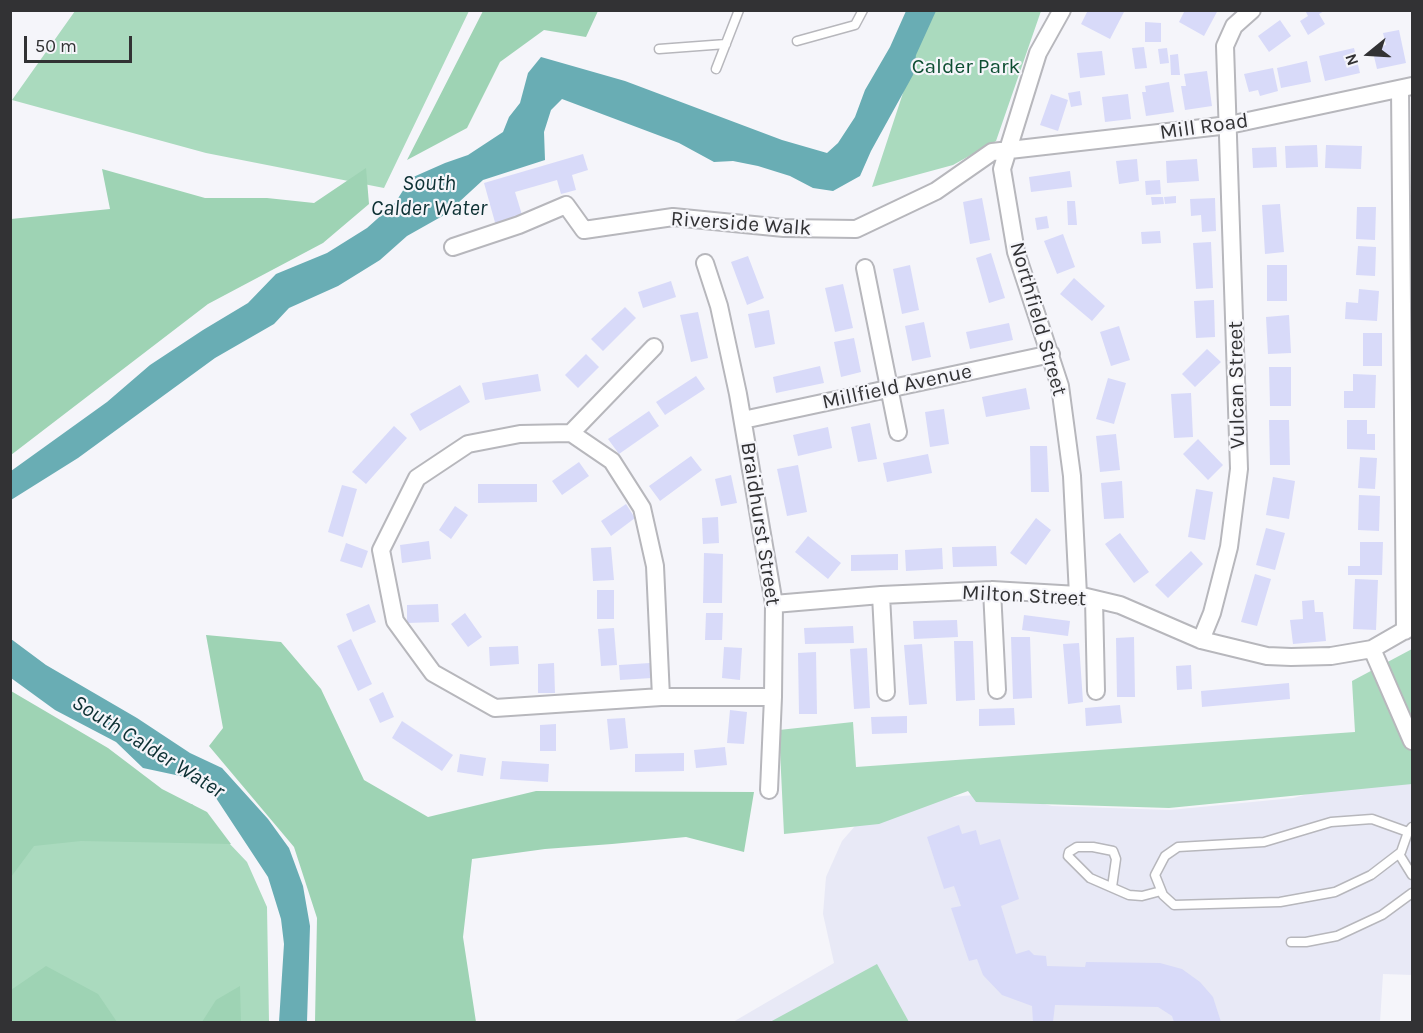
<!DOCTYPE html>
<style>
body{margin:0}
#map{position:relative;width:1423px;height:1033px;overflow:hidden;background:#f5f5fa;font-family:Karla,sans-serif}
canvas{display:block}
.frame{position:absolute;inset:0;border:12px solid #323234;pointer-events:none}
.north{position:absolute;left:1339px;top:24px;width:60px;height:60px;-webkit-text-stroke:4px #f5f5fa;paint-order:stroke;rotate:252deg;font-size:16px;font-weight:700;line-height:24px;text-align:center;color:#323234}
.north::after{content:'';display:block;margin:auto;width:21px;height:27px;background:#323234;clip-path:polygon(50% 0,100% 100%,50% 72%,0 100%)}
.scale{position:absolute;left:24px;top:36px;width:108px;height:27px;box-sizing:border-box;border:3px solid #323234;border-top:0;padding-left:8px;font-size:18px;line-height:21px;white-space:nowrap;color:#323234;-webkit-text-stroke:4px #f5f5fa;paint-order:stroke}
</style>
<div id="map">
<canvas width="1423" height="1033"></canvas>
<div class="frame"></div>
<div class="north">N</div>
<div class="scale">50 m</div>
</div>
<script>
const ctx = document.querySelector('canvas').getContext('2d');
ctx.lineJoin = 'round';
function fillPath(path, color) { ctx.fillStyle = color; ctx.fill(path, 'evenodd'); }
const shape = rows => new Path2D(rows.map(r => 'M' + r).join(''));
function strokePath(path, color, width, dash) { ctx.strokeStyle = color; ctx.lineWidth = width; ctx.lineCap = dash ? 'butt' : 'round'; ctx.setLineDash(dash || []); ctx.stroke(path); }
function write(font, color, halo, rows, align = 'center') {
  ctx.font = font + ' Karla,sans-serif'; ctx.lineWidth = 4.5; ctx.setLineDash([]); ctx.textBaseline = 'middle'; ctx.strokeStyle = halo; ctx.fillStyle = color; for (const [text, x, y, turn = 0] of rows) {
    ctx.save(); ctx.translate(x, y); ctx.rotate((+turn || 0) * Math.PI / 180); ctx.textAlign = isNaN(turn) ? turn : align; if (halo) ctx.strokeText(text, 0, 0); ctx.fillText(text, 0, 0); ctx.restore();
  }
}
fillPath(shape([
 [1412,766,1412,975,1383,974,1380,1022,733,1022,834,963,823,914,826,877,842,841,874,804,997,793,1052,806,1170,810,1293,798]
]), '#e8e9f6');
fillPath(shape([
 [75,11,469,11,384,188,206,153,12,100],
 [930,11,1041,11,996,141,953,165,872,187],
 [1412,649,1412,784,1169,808,976,802,968,791,879,824,784,834,779,730,853,722,856,767,1355,732,1352,681],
 [192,804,247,862,267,907,269,1022,11,1022,11,818],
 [877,964,909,1022,770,1022]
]), '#aadabe');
fillPath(shape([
 [483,11,598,11,586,37,544,30,500,62,467,128,407,160],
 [366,168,369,204,323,243,208,304,11,455,11,219,110,209,102,169,205,198,267,198,314,203],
 [206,635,281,642,321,689,364,780,428,817,536,791,754,792,744,852,686,837,612,844,545,849,472,859,463,937,476,1022,315,1022,317,918,294,847,209,746,223,728],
 [11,691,108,748,162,789,207,812,231,844,81,841,34,846,11,877],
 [46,966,98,994,117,1022,11,1022,11,990],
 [240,986,241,1022,202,1022,216,1000]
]), '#9ed3b4');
fillPath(shape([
 [906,11,936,11,916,55,913,75,871,151,860,176,833,191,813,188,790,176,758,166,733,161,714,162,679,143,562,99,551,110,544,132,545,160,483,180,446,214,407,236,380,260,338,286,289,308,274,324,215,358,78,458,11,500,11,471,107,402,150,365,203,330,248,303,276,274,327,253,367,228,395,203,411,178,445,163,468,155,503,132,509,117,520,103,528,73,541,57,625,81,782,140,827,153,838,143,855,117,865,90,890,47],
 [11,639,46,665,137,718,190,753,222,768,268,819,289,848,303,886,310,926,307,1022,279,1022,284,944,281,919,268,877,216,798,185,777,143,768,116,742,55,710,11,678]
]), '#69adb4');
fillPath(shape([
 [1088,10,1125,10,1110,39,1081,24],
 [1185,10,1218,10,1204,36,1179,22],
 [1305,10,1326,10,1319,14,1325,24,1308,35,1300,21,1308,16],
 [1280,20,1291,36,1269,52,1258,36],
 [1145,22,1161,23,1161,42,1145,42],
 [1399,30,1406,63,1377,69,1372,48,1386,45,1383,33],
 [1144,47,1147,68,1135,69,1132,48],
 [1167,48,1169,63,1160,64,1158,49],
 [1354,48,1360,73,1325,81,1319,56],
 [1102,51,1105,75,1080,78,1077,53],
 [1178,54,1180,75,1171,75,1170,55],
 [1307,61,1311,82,1281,88,1277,68],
 [1273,68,1278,91,1260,96,1258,90,1249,92,1244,74],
 [1207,71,1212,106,1185,110,1181,86,1186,86,1184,74],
 [1169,82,1174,112,1146,116,1142,92,1146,92,1145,86],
 [1080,91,1082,105,1071,107,1068,93],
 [1051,94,1068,100,1058,131,1040,125],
 [1128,94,1131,119,1105,122,1102,97],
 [1317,145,1318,167,1286,168,1285,146],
 [1326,145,1362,146,1361,169,1325,168],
 [1276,147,1277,167,1253,168,1252,148],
 [583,154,588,170,572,175,576,190,561,194,557,180,515,192,523,218,496,226,484,183],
 [1137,159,1139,181,1119,184,1116,161],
 [1197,159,1199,181,1167,183,1166,161],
 [1070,171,1072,187,1031,192,1029,177],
 [1160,180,1161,194,1146,195,1145,181],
 [1176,196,1176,203,1165,204,1164,197],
 [1151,197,1163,197,1164,204,1152,205],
 [982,198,990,240,970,244,963,202],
 [1215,198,1216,231,1202,232,1201,215,1191,216,1190,199],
 [1067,201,1075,201,1077,225,1068,225],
 [1280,204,1284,252,1265,254,1262,205],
 [1357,207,1376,207,1375,240,1356,239],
 [1047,216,1049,228,1037,230,1035,218],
 [1160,231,1161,243,1142,244,1141,232],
 [1063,234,1075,267,1057,274,1044,241],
 [1211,242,1213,288,1196,289,1193,243],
 [1358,246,1376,247,1375,276,1356,275],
 [991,253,1005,298,989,303,976,258],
 [748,256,764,298,747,305,731,262],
 [910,265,919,310,902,314,893,269],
 [1267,265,1287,265,1287,301,1267,301],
 [1074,278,1105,306,1092,321,1060,294],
 [671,281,676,297,643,308,638,292],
 [843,284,853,328,835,332,825,288],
 [1359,289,1379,291,1377,321,1345,319,1346,302,1358,303],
 [1214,300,1215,337,1196,338,1194,301],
 [625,307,636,318,603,351,591,339],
 [769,310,775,344,755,348,748,314],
 [698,312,708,358,691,362,680,315],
 [1289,315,1291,353,1268,354,1266,317],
 [924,322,931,357,912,361,905,326],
 [1009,323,1013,340,970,349,966,332],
 [1119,326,1130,360,1111,366,1100,332],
 [1363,333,1382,333,1382,366,1363,366],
 [854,338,861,372,841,377,834,342],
 [1207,349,1221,362,1195,387,1182,374],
 [586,354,599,367,578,388,565,375],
 [820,366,824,383,776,393,773,377],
 [1269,367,1291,367,1291,406,1270,406],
 [538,374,541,391,485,400,482,383],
 [1353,374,1376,375,1375,408,1344,408,1344,391,1353,391],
 [696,376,705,389,665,415,656,402],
 [1108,378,1126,383,1114,424,1096,419],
 [460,385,470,402,420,431,410,414],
 [1026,388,1030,409,986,417,982,397],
 [1191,393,1193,437,1174,438,1171,394],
 [944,409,949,444,930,447,925,412],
 [649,411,659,426,619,454,608,439],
 [1269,420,1289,420,1290,465,1270,465],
 [1347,420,1367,420,1367,434,1375,434,1375,450,1347,449],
 [870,423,877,459,858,462,851,427],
 [394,426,407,438,366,484,352,472],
 [828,427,832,448,798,456,793,435],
 [1116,434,1120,470,1100,472,1096,436],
 [1198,439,1223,465,1208,480,1183,454],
 [1030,446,1047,446,1049,492,1031,492],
 [928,454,932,473,887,482,883,463],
 [691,456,702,470,660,501,649,486],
 [1360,457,1377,458,1375,489,1358,488],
 [579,462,589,476,562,495,552,481],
 [798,465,807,512,787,516,777,469],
 [731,475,737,503,721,506,715,479],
 [1273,477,1295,481,1289,519,1266,515],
 [1122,481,1124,518,1104,519,1101,483],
 [478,484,537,484,537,502,478,503],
 [342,485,357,489,343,537,328,532],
 [1196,489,1213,492,1205,540,1188,537],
 [1359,495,1380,496,1379,531,1358,530],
 [626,504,635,518,611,536,601,521],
 [455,506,468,515,451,539,439,530],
 [718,517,719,543,703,544,702,518],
 [1036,518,1051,530,1026,565,1010,553],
 [1266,528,1285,533,1275,570,1256,565],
 [1120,533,1149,572,1134,583,1105,544],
 [808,536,841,563,828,579,795,552],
 [429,541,431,559,402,563,400,545],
 [1360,542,1383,542,1382,575,1348,575,1348,566,1360,566],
 [346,543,368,551,362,568,340,561],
 [996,546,997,566,953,567,952,547],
 [611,547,614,580,593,581,591,548],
 [942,548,943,569,906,571,905,550],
 [1191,551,1203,564,1168,598,1155,585],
 [704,553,723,554,722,603,703,603],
 [898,554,898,570,851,571,851,555],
 [1255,574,1271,579,1257,626,1241,622],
 [1355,579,1378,580,1376,630,1353,629],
 [597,590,614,590,614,619,597,619],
 [1314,600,1315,612,1323,612,1326,641,1293,644,1290,620,1303,619,1302,601],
 [369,604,376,622,353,632,346,614],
 [438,604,439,622,407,623,407,605],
 [465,613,482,637,468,647,451,624],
 [706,613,723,613,722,640,705,640],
 [1024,615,1070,621,1068,636,1022,630],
 [957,620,958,637,914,639,913,621],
 [853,626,854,643,805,644,804,628],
 [614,628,617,665,601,666,598,629],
 [1011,637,1030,637,1032,698,1013,699],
 [1134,637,1135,697,1117,697,1116,638],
 [351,639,372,684,358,691,337,646],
 [954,641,973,641,975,700,956,701],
 [1079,643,1083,702,1068,704,1063,644],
 [922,644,927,704,909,705,904,645],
 [518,646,519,664,490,666,489,647],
 [724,647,742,648,740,680,722,678],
 [867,648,870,708,854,709,850,649],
 [816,652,817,714,799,714,798,653],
 [554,663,555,693,538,693,538,664],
 [650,663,652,678,620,680,619,665],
 [1191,665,1192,689,1177,690,1176,666],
 [1289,683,1290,699,1202,707,1201,691],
 [383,692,394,717,380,723,369,699],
 [1120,705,1122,723,1086,726,1085,708],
 [1014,708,1015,725,979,726,979,709],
 [730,710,747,712,744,744,727,743],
 [907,716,907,733,872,734,871,717],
 [625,718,628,748,610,750,607,719],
 [402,721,453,755,442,771,392,738],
 [556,724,556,751,540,751,540,725],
 [725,747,727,765,696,768,694,750],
 [684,753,684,771,635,772,635,754],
 [460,754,486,758,483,776,457,772],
 [502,761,549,764,548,782,500,779],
 [959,825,962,834,976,830,980,845,1000,839,1019,899,1001,906,1016,954,1029,950,1034,955,1046,956,1047,966,1085,967,1086,962,1160,963,1182,969,1200,982,1213,997,1221,1022,1174,1022,1172,1016,1158,1007,1055,1005,1053,1022,1033,1022,1032,1006,1002,995,983,975,977,959,969,961,951,908,961,906,954,886,944,889,927,837]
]), '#d8daf9');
const lane = shape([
 [797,41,855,25,863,10],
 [659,49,726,44],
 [716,69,739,10],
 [1408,832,1372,819,1331,822,1264,842,1178,847,1165,856,1155,875,1163,895,1174,905,1280,902,1335,892,1371,875,1401,852,1408,832,1412,827],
 [1399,854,1412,875],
 [1112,887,1116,859,1113,851,1093,847,1077,847,1069,852,1068,856,1090,878,1129,895,1142,896,1161,891],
 [1291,942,1306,942,1337,936,1382,915,1412,893]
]);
const street = shape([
 [1062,10,1038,53,1002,169,1016,252,1060,386,1072,476,1078,595],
 [1400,89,1405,631],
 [453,247,519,225,566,205,584,230,673,217,784,228,856,229,936,191,992,152,1229,125,1412,86],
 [705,263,719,306,738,394,774,604,773,697,769,790],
 [865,268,898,432],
 [743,420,1051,354],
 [571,433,654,347],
 [992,590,997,690],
 [881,595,886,692],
 [1094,599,1096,691],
 [774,604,881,595,992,590,1078,595,1120,605,1201,640,1267,656,1291,657,1331,656,1372,649,1412,626],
 [1201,640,1212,613,1229,547,1239,469,1225,46,1234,26,1252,10],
 [1372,649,1412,741],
 [661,697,655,566,642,508,612,461,571,433,520,434,468,444,417,478,381,550,395,621,433,673,495,708,661,697,773,697]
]);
strokePath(lane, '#b7b7bc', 11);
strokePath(street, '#b7b7bc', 20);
strokePath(lane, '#fff', 8);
strokePath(street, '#fff', 16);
write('21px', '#0d4e32', '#f5f5fa', [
 ["Calder Park",966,67]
]);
write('21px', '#323234', '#f5f5fa', [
 ["Mill Road",1204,127,-8],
 ["Riverside Walk",741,224,4],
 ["Northfield Street",1038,319,74],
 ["Vulcan Street",1237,385,-91],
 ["Millfield Avenue",897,387,-12],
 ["Braidhurst Street",760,524,81],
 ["Milton Street",1024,596,3]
]);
write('italic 22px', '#0c3033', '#f5f5fa', [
 ["South",429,184],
 ["Calder Water",429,209],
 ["South Calder Water",148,747,32]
]);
</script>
